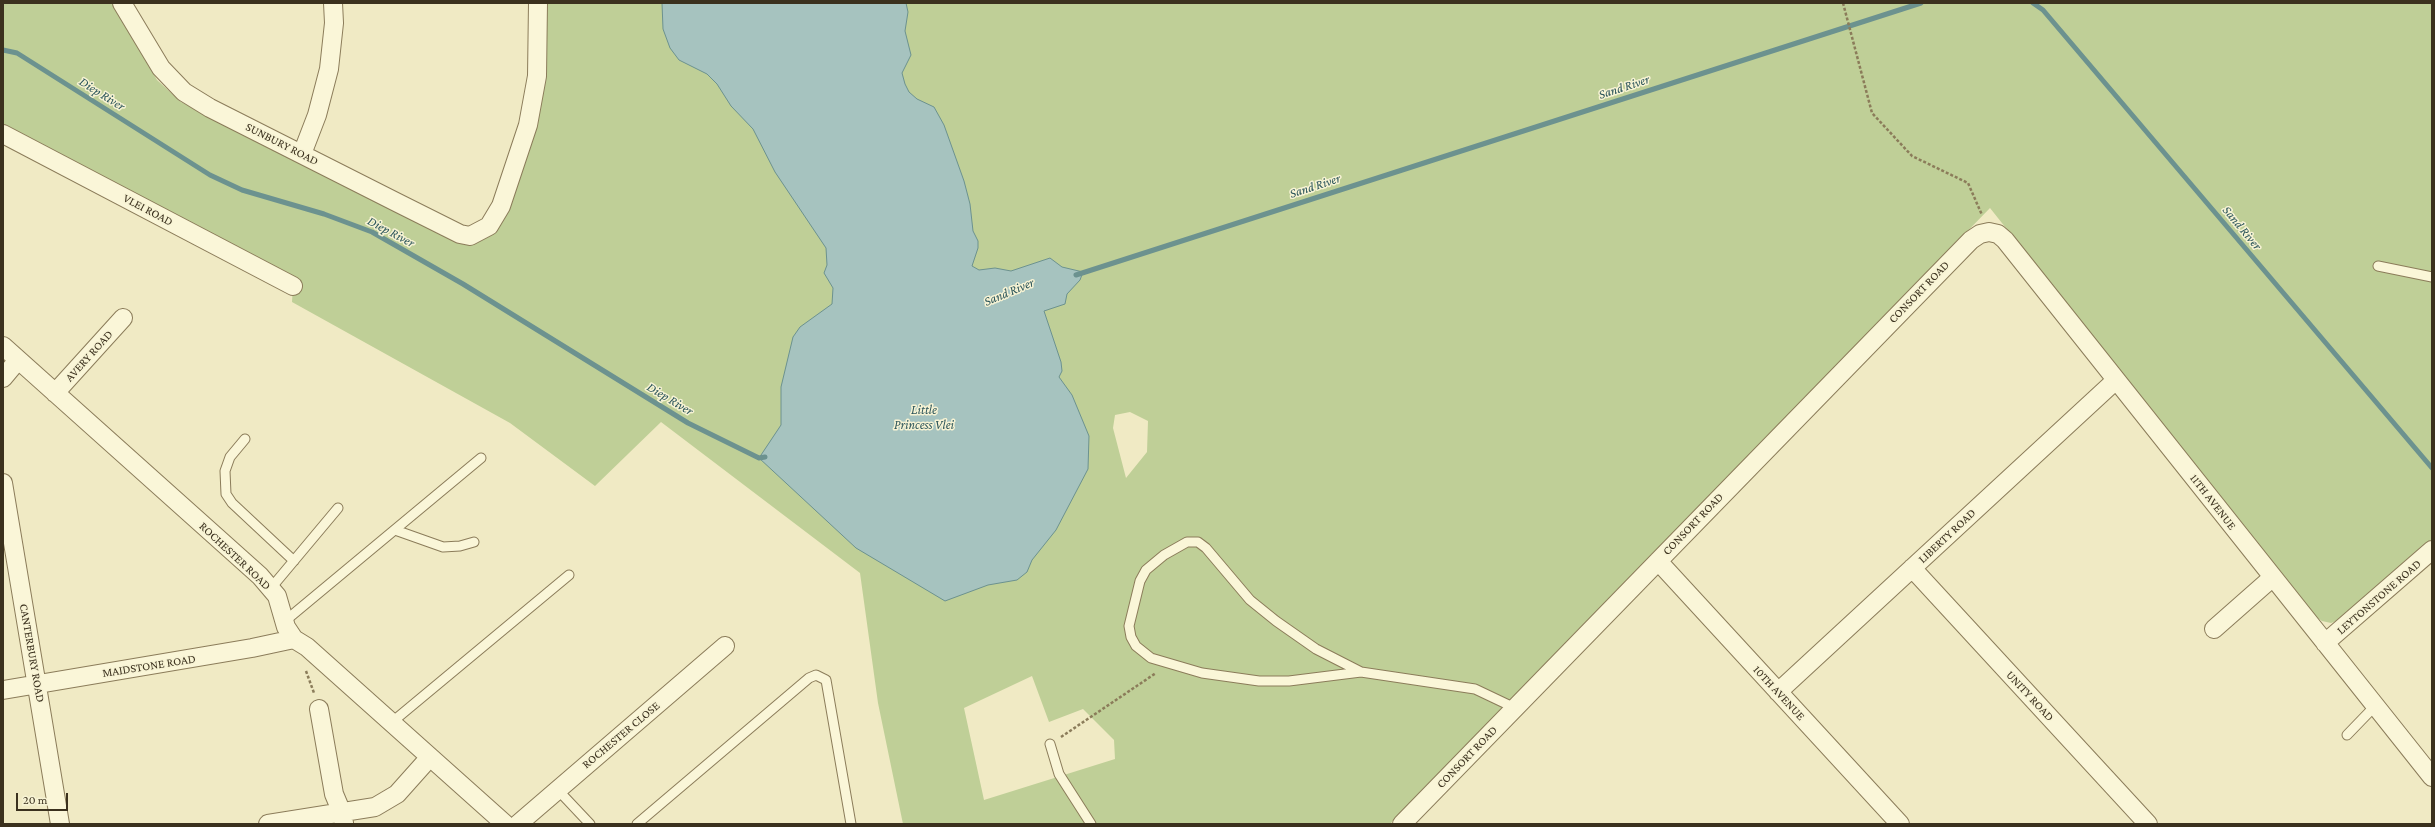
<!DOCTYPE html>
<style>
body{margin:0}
#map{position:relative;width:2435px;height:827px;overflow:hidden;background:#f0eac4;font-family:"Crimson Pro",serif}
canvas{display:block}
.frame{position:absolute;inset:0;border:4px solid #3b311e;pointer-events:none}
.scale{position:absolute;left:16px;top:793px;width:52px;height:18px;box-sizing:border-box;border:2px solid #3b311e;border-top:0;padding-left:5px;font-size:12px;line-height:14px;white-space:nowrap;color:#3b311e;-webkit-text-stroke:3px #f7f3d4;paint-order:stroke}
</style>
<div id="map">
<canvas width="2435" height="827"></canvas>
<div class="frame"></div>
<div class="scale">20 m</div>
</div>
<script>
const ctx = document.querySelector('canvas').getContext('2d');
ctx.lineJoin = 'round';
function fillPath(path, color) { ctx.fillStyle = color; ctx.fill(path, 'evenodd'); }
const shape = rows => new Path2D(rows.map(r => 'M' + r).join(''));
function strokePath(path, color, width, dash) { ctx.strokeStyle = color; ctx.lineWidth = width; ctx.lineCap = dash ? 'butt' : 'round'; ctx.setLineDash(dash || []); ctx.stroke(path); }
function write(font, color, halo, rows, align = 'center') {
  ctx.font = font + ' "Crimson Pro",serif'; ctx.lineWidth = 3; ctx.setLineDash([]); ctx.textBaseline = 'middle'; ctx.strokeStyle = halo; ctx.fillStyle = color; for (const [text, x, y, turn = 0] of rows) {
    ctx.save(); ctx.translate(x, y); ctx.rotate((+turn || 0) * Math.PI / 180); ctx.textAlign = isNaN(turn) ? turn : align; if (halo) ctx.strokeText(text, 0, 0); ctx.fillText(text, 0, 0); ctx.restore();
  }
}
fillPath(shape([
 [3,3,113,3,157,80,181,102,375,200,480,232,517,160,538,3,2432,3,2432,539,2341,619,2331,623,2322,621,2315,616,1990,208,1390,824,903,824,878,703,860,573,661,422,595,486,510,423,292,302,293,286,3,134],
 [1130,412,1148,421,1147,452,1126,478,1113,428,1115,415],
 [1032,676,1049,722,1083,709,1114,740,1115,759,984,800,964,708]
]), '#bfcf97');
const water = shape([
 [662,3,906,3,908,12,905,31,911,55,902,73,905,84,909,92,917,99,934,107,944,125,964,181,970,204,973,231,978,241,978,248,972,266,979,270,995,268,1011,271,1050,258,1062,267,1083,272,1080,280,1067,294,1065,304,1044,311,1061,362,1062,371,1059,377,1072,395,1089,436,1088,469,1056,530,1032,560,1027,572,1017,580,988,585,945,601,856,548,759,458,781,425,781,387,793,337,800,327,832,304,833,288,824,273,827,265,826,248,775,172,753,129,731,106,717,84,707,74,679,60,670,48,663,29,662,3]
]);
fillPath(water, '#a6c3bf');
strokePath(water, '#6c928f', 1);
strokePath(shape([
 [2033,3,2043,10,2432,468],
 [3,50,17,53,210,175,242,190,324,214,372,232,463,284,688,423,759,458,765,457],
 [1076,275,1921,3]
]), '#6c928f', 5);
const service = shape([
 [2378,266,2432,277],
 [245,439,230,457,225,471,226,494,232,503,294,561],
 [395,530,443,547,460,546,474,542],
 [271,588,338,508],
 [285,621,481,458],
 [1361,672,1316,649,1276,621,1250,600,1206,548,1198,542,1187,542,1164,555,1146,570,1140,581,1129,626,1131,637,1136,646,1151,658,1202,673,1259,681,1289,681,1361,672,1475,689,1515,708],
 [391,723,569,575],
 [2347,735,2375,706],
 [1050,744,1059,774,1091,824],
 [557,789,590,824],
 [637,824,809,678,816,675,826,680,851,824]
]);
const minor = shape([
 [122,3,161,68,184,92,210,108,396,202,460,234,470,236,489,226,501,206,528,125,537,76,538,3],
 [3,134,293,286],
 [302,154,317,115,329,69,334,23,333,3],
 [3,346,260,576,277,596,286,627,294,639,307,647,505,824],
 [3,378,18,360],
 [55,393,123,318],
 [3,483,60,824],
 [1658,561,1900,824],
 [1912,568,2148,824],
 [2214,629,2273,577],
 [2325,643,2432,550],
 [3,690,252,648,294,639],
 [1778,692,2116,380],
 [319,709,334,794,342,813,344,823],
 [268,824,375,807,397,794,430,757],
 [518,824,725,646],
 [1402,824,1971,240,1980,234,1989,232,1998,234,2005,240,2432,777]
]);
strokePath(service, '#8b7c5a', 11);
strokePath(minor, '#8b7c5a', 20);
strokePath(shape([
 [1843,3,1872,113,1912,156,1968,183,1982,215],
 [306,671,314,693],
 [1061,737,1156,673]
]), '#8b7c5a', 2.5, [3, 2]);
strokePath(service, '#faf6d8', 9);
strokePath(minor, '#faf6d8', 18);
write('12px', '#3b311e', '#f7f3d4', [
 ["SUNBURY ROAD",282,144,27],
 ["VLEI ROAD",148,210,28],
 ["CONSORT ROAD",1919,292,-46],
 ["AVERY ROAD",89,356,-48],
 ["11TH AVENUE",2213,502,52],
 ["CONSORT ROAD",1693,524,-46],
 ["LIBERTY ROAD",1947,536,-43],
 ["ROCHESTER ROAD",235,556,43],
 ["LEYTONSTONE ROAD",2379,597,-41],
 ["CANTERBURY ROAD",32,653,80],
 ["MAIDSTONE ROAD",149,666,-9],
 ["10TH AVENUE",1779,693,47],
 ["UNITY ROAD",2030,696,47],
 ["ROCHESTER CLOSE",621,735,-40],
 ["CONSORT ROAD",1467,757,-46]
]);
write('italic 13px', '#2d565b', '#f7f3d4', [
 ["Sand River",1624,87,-18],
 ["Diep River",102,94,32],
 ["Sand River",1315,186,-18],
 ["Sand River",2242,228,50],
 ["Diep River",391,232,28],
 ["Sand River",1009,292,-23],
 ["Diep River",670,399,31],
 ["Little",924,410],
 ["Princess Vlei",924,425]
]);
</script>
